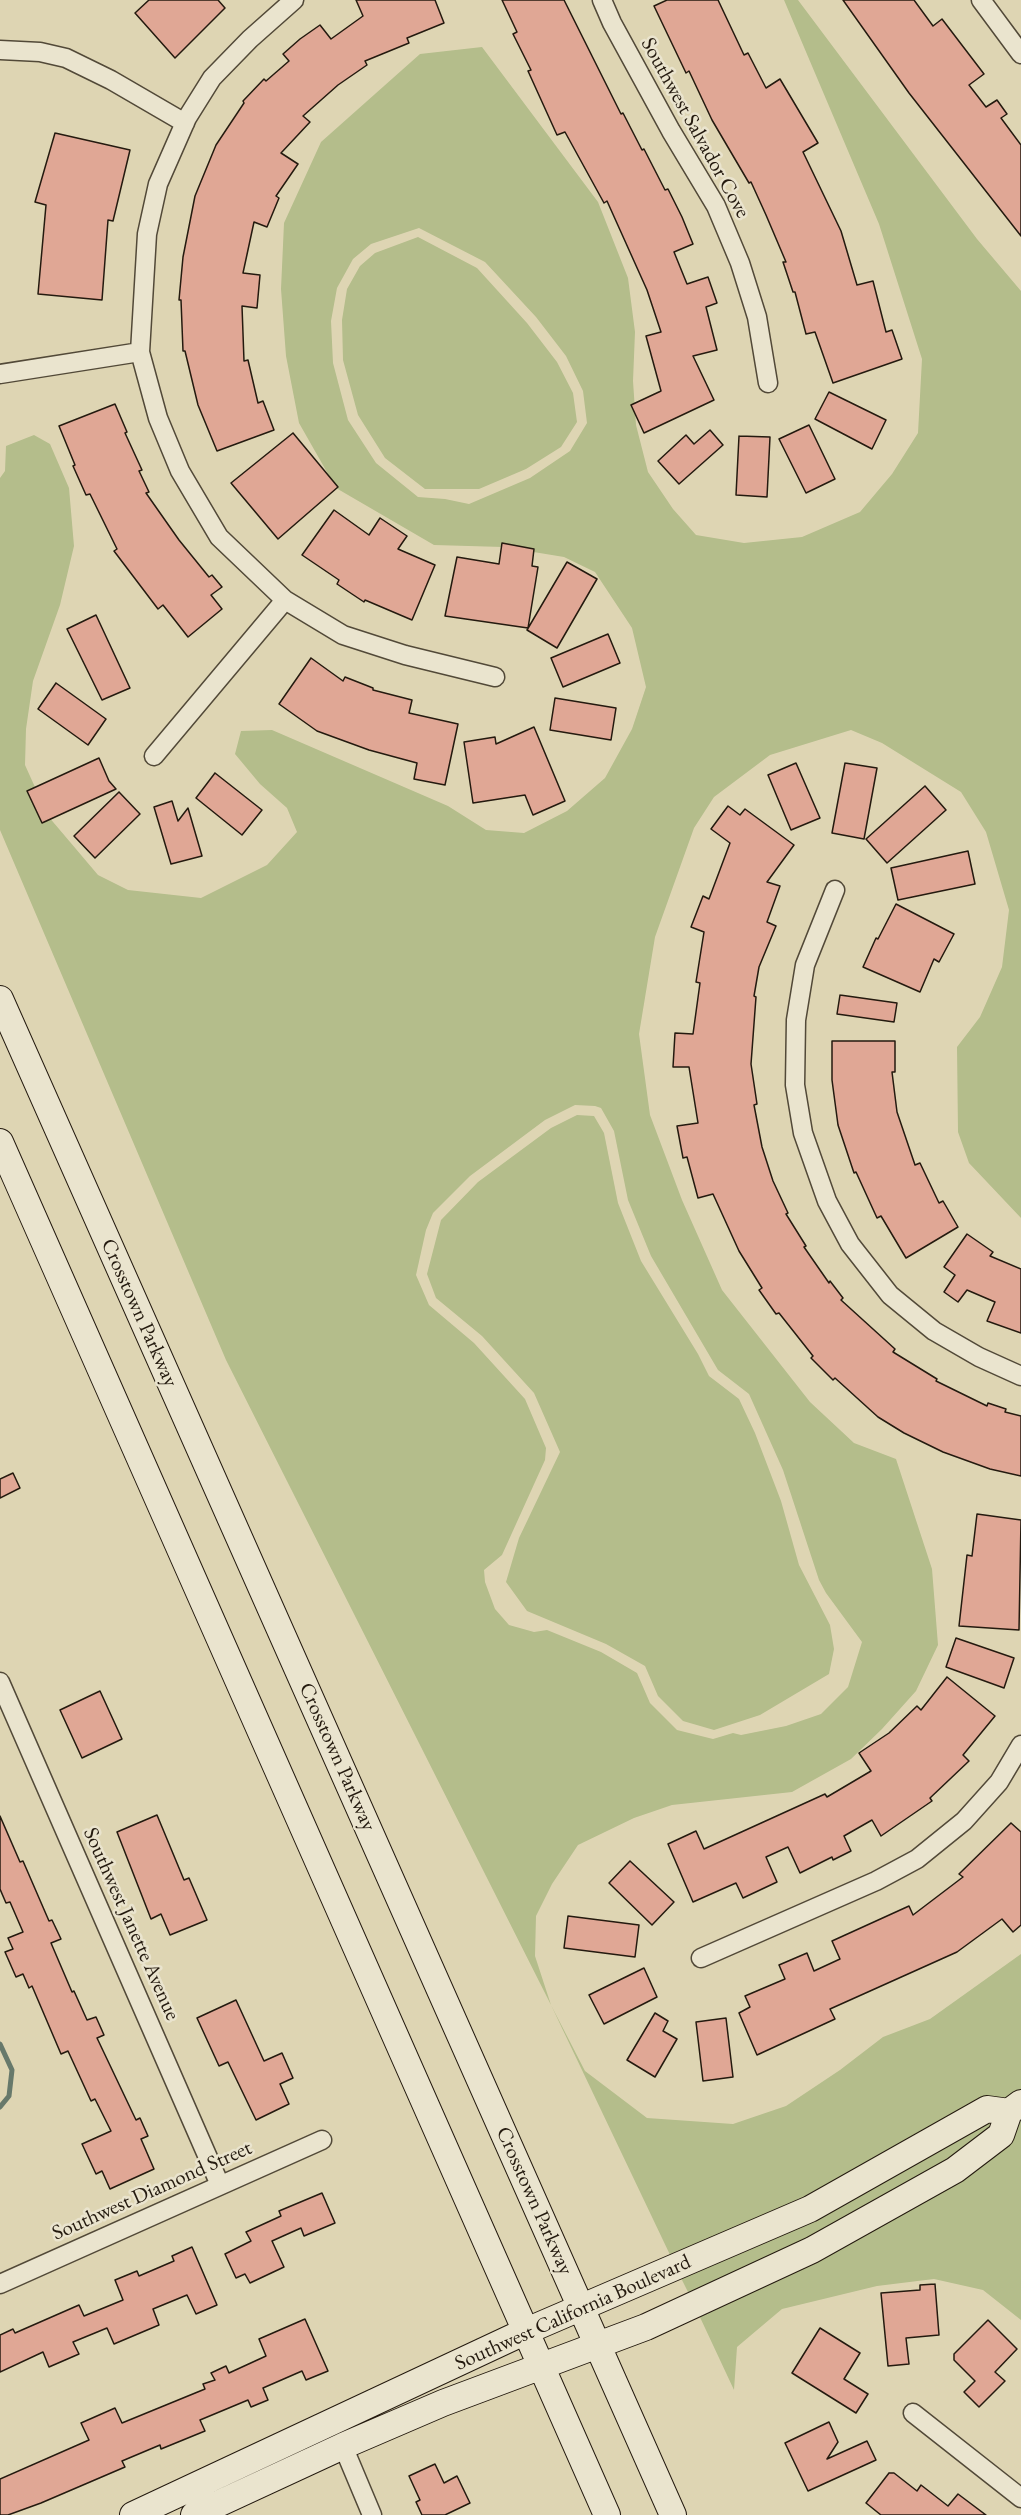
<!DOCTYPE html>
<style>
body{margin:0}
canvas{display:block;background:#ded5b3}
</style>
<canvas width="1021" height="2515"></canvas>
<script>
const ctx = document.querySelector('canvas').getContext('2d');
ctx.lineJoin = 'round';
function fillPath(path, color) { ctx.fillStyle = color; ctx.fill(path, 'evenodd'); }
const shape = rows => new Path2D(rows.map(r => 'M' + r).join(''));
function strokePath(path, color, width, dash) { ctx.strokeStyle = color; ctx.lineWidth = width; ctx.lineCap = dash ? 'butt' : 'round'; ctx.setLineDash(dash || []); ctx.stroke(path); }
function write(font, color, halo, rows, align = 'center') {
  ctx.font = font + ' "EB Garamond",serif'; ctx.lineWidth = 5; ctx.setLineDash([]); ctx.textBaseline = 'middle'; ctx.strokeStyle = halo; ctx.fillStyle = color; for (const [text, x, y, turn = 0] of rows) {
    ctx.save(); ctx.translate(x, y); ctx.rotate((+turn || 0) * Math.PI / 180); ctx.textAlign = isNaN(turn) ? turn : align; if (halo) ctx.strokeText(text, 0, 0); ctx.fillText(text, 0, 0); ctx.restore();
  }
}
fillPath(shape([
 [784,0,798,0,977,239,1021,291,1021,1218,969,1163,958,1132,957,1047,980,1017,1002,967,1009,910,986,832,961,792,882,743,851,730,770,755,714,797,694,828,655,937,639,1034,650,1115,682,1200,722,1290,810,1402,854,1443,896,1459,932,1569,938,1645,916,1691,882,1729,851,1759,792,1792,672,1805,634,1818,578,1845,552,1884,536,1916,535,1956,551,2005,585,2071,647,2118,733,2124,786,2106,840,2070,883,2037,930,2019,1021,1954,1021,2091,805,2201,672,2259,551,2005,226,1360,0,830,0,478,5,471,6,446,34,435,50,444,69,488,74,546,60,605,33,681,26,729,25,765,48,816,98,875,128,890,201,898,267,865,297,832,287,808,260,784,235,754,241,731,272,730,448,806,486,830,524,833,567,811,605,778,632,729,646,687,632,628,595,572,564,557,503,547,434,545,336,488,299,423,286,356,281,289,284,223,321,142,420,54,482,47,598,202,628,278,635,332,633,381,636,425,648,472,673,509,696,535,744,543,802,537,860,512,892,474,918,433,922,359,879,224],
 [419,228,485,262,536,317,566,356,583,391,587,423,570,451,530,478,469,504,445,499,418,497,376,463,348,420,333,363,331,321,337,288,353,259,371,244],
 [575,1105,595,1106,601,1108,614,1131,628,1200,651,1256,718,1370,749,1394,783,1470,819,1580,826,1593,862,1642,848,1687,821,1714,786,1726,741,1735,733,1733,713,1739,677,1730,650,1703,637,1673,601,1652,547,1630,534,1632,509,1625,495,1609,485,1582,484,1570,502,1555,545,1460,546,1448,525,1399,474,1343,429,1305,416,1275,426,1230,433,1213,470,1176,545,1120],
 [418,237,477,268,527,323,557,362,573,393,577,422,561,447,526,469,479,489,425,489,385,458,358,415,343,360,342,320,347,289,360,266,375,253],
 [577,1115,594,1116,604,1133,618,1203,641,1261,698,1354,709,1376,739,1399,755,1433,781,1501,799,1565,830,1625,834,1649,829,1674,760,1715,714,1730,683,1721,658,1696,645,1666,606,1644,527,1611,506,1582,519,1538,560,1452,534,1393,482,1336,436,1298,427,1274,441,1220,478,1182,551,1128],
 [1021,2115,1021,2320,983,2290,934,2279,877,2286,782,2309,737,2347,734,2390,698,2313],
 [988,2119,995,2120,992,2130,949,2162,808,2242,690,2296,680,2276]
]), '#b4bd8b');
strokePath(shape([
 [0,2044,12,2070,9,2096,0,2107]
]), '#67796b', 5);
const building = shape([
 [149,0,218,0,225,8,175,58,135,13,149,0],
 [356,0,435,0,444,23,407,38,409,43,365,61,367,65,338,85,303,116,310,122,281,153,298,164,276,196,279,198,267,227,254,222,243,273,260,275,257,308,242,306,244,361,248,360,258,403,263,401,274,430,217,451,198,405,185,351,183,351,181,300,179,300,183,257,195,196,216,145,244,103,243,101,264,79,266,81,289,61,283,54,300,39,320,25,331,39,363,16,356,0],
 [502,0,564,0,621,114,623,113,642,150,644,149,665,190,668,189,682,217,693,244,674,252,687,284,708,277,717,303,706,307,717,350,693,356,714,400,644,433,631,405,661,391,646,336,661,332,647,290,607,201,604,203,565,132,557,135,528,71,531,70,513,34,517,32,502,0],
 [667,0,718,0,744,55,748,53,766,88,780,79,818,143,803,152,841,231,857,285,873,281,886,332,892,330,902,359,833,383,815,332,806,334,795,292,793,292,783,262,786,262,766,215,751,182,749,183,712,120,689,71,686,73,654,6,667,0],
 [843,0,914,0,933,26,942,19,984,74,969,85,986,107,997,100,1007,114,1001,118,1021,145,1021,236,909,93,843,0],
 [55,133,130,150,113,221,108,220,102,300,38,294,46,205,35,202,55,133],
 [829,392,886,420,872,449,815,419,829,392],
 [115,404,127,432,125,433,142,470,139,471,149,492,146,493,179,540,209,577,212,575,222,587,211,595,222,609,188,637,163,605,158,609,114,551,117,549,90,494,86,495,73,466,75,465,59,426,115,404],
 [809,425,835,479,806,493,779,439,809,425],
 [710,430,723,445,679,484,658,461,686,435,694,444,710,430],
 [293,433,338,487,278,539,231,483,293,433],
 [739,436,770,437,767,497,736,495,739,436],
 [334,510,369,535,380,518,407,536,398,549,435,565,412,620,365,600,364,602,337,584,339,580,302,555,334,510],
 [502,543,534,549,532,566,538,567,528,628,445,616,457,557,499,564,502,543],
 [567,562,597,579,557,648,527,630,567,562],
 [96,615,130,688,102,700,67,629,96,615],
 [608,634,620,663,563,687,551,658,608,634],
 [311,658,343,681,345,677,373,688,373,690,412,700,409,713,458,724,445,785,414,779,417,763,369,750,317,731,279,704,311,658],
 [56,683,106,719,88,745,38,709,56,683],
 [555,698,616,708,611,740,550,730,555,698],
 [534,727,565,801,533,815,525,795,473,803,464,742,495,737,496,744,534,727],
 [99,758,109,781,116,789,42,823,27,791,99,758],
 [796,763,820,818,791,830,768,775,796,763],
 [845,763,877,768,864,839,832,833,845,763],
 [215,773,262,810,242,835,196,798,215,773],
 [925,786,946,810,887,863,866,839,925,786],
 [119,792,140,814,95,858,74,836,119,792],
 [172,801,178,821,188,808,202,856,171,864,154,807,172,801],
 [728,806,740,815,745,809,794,845,767,882,780,886,767,922,776,926,759,967,754,996,756,997,751,1064,757,1104,754,1105,762,1147,773,1181,788,1213,786,1214,806,1246,804,1247,829,1283,830,1281,843,1298,841,1300,895,1349,893,1352,937,1379,936,1381,987,1406,988,1403,1006,1409,1005,1412,1021,1416,1021,1476,990,1469,943,1452,904,1433,878,1417,835,1378,833,1380,811,1358,813,1356,779,1313,776,1314,759,1290,762,1288,739,1251,713,1194,698,1198,687,1157,683,1158,677,1126,698,1123,689,1067,673,1067,675,1033,693,1034,700,983,696,982,704,932,691,927,703,896,709,899,730,843,711,829,728,806],
 [968,851,975,884,898,900,891,868,968,851],
 [896,904,954,934,939,962,934,959,920,992,863,967,876,938,878,939,896,904],
 [840,995,897,1003,894,1022,837,1014,840,995],
 [832,1041,895,1041,895,1072,892,1072,897,1112,915,1165,920,1163,939,1203,943,1201,958,1227,906,1258,881,1216,877,1218,856,1172,854,1173,838,1125,832,1080,832,1041],
 [967,1234,993,1252,990,1256,1021,1269,1021,1333,987,1321,995,1302,967,1290,958,1302,944,1292,955,1275,944,1267,967,1234],
 [13,1473,20,1488,0,1498,0,1479,13,1473],
 [977,1514,1021,1520,1019,1630,959,1626,967,1555,972,1556,977,1514],
 [956,1638,1014,1658,1004,1688,946,1667,956,1638],
 [947,1677,995,1716,963,1755,969,1761,930,1798,932,1801,881,1836,872,1820,844,1836,851,1851,833,1860,832,1857,800,1873,788,1847,766,1857,777,1882,743,1898,736,1883,693,1902,668,1844,696,1831,704,1849,825,1794,827,1797,871,1771,859,1753,889,1733,917,1706,921,1710,947,1677],
 [100,1691,122,1739,82,1758,60,1710,100,1691],
 [157,1815,184,1880,189,1878,207,1920,170,1935,161,1914,151,1919,117,1832,157,1815],
 [0,1816,20,1862,23,1861,49,1921,52,1920,61,1939,51,1943,72,1992,74,1991,87,2020,96,2017,104,2035,97,2038,136,2120,140,2118,148,2136,141,2139,154,2169,110,2189,102,2171,96,2174,82,2144,111,2131,95,2099,91,2101,68,2051,61,2054,32,1986,29,1988,23,1974,16,1977,5,1952,13,1949,8,1938,23,1932,10,1902,6,1903,0,1889,0,1816],
 [1011,1823,1021,1832,1021,1925,1013,1932,1002,1919,957,1952,830,2009,835,2019,757,2055,739,2013,750,2007,745,1996,785,1979,779,1965,807,1953,814,1971,840,1959,832,1941,909,1906,913,1915,963,1877,959,1874,1011,1823],
 [630,1861,674,1902,652,1925,609,1883,630,1861],
 [568,1916,639,1925,635,1957,564,1948,568,1916],
 [644,1968,657,1997,604,2024,589,1995,644,1968],
 [236,2000,264,2061,282,2053,293,2078,280,2084,289,2104,256,2120,228,2062,219,2066,197,2018,236,2000],
 [655,2013,668,2021,663,2031,677,2039,655,2077,627,2060,655,2013],
 [726,2018,733,2077,703,2081,696,2022,726,2018],
 [322,2193,335,2223,304,2236,301,2228,272,2241,284,2267,250,2283,245,2274,236,2278,225,2254,251,2241,246,2232,281,2216,279,2211,322,2193],
 [192,2247,217,2305,196,2314,187,2295,153,2309,159,2325,114,2344,107,2328,73,2342,79,2354,49,2367,43,2352,0,2372,0,2335,13,2329,15,2333,79,2305,84,2316,123,2300,115,2280,137,2271,139,2276,174,2261,172,2256,192,2247],
 [935,2284,939,2335,906,2338,909,2364,888,2366,881,2293,920,2290,920,2285,935,2284],
 [305,2319,328,2371,306,2380,302,2371,263,2388,268,2400,251,2407,248,2400,200,2420,205,2431,161,2449,160,2445,122,2461,125,2467,41,2503,8,2515,0,2515,0,2479,89,2440,81,2423,115,2408,122,2423,205,2389,203,2384,215,2380,211,2373,226,2366,229,2373,266,2356,259,2339,305,2319],
 [988,2320,1017,2349,995,2372,1005,2381,979,2407,964,2392,975,2381,954,2360,954,2354,988,2320],
 [820,2328,860,2353,844,2379,868,2394,856,2413,792,2373,820,2328],
 [829,2422,838,2442,827,2459,867,2441,876,2460,808,2491,785,2443,829,2422],
 [435,2464,444,2483,457,2476,470,2503,445,2515,422,2515,416,2502,420,2500,409,2476,435,2464],
 [889,2473,894,2473,917,2491,921,2485,948,2506,958,2494,986,2515,881,2515,866,2503,889,2473]
]);
fillPath(building, '#e0a795');
strokePath(building, '#241a0f', 1.5);
const street = shape([
 [294,0,250,39,212,78,187,118,158,184,147,234,140,352,158,418,180,471,219,537,285,600,343,635,405,655,495,677],
 [602,0,612,23,671,131,716,206,740,263,757,317,768,383],
 [981,0,1021,54],
 [0,50,40,52,66,58,111,80,185,123],
 [0,374,140,352],
 [154,756,285,600],
 [835,890,805,965,796,1020,795,1085,803,1133,827,1201,850,1244,890,1295,934,1331,979,1357,1021,1376],
 [0,1682,220,2185],
 [701,1958,876,1881,917,1859,964,1821,999,1782,1021,1745],
 [0,2284,322,2140],
 [913,2413,1021,2498],
 [343,2446,372,2515]
]);
const secondary = shape([
 [0,999,673,2515],
 [0,1142,607,2515],
 [133,2515,524,2332,810,2209,987,2109,1009,2112],
 [194,2515,343,2446,443,2403,646,2327,812,2250,955,2170,1001,2135,1009,2112,1021,2103]
]);
strokePath(street, '#524938', 21);
strokePath(secondary, '#241a0f', 28);
strokePath(street, '#eae4ce', 18);
strokePath(secondary, '#eae4ce', 26);
write('21px', '#241a0f', '#eae4ce', [
 ["Southwest Salvador Cove",695,128,61],
 ["Crosstown Parkway",139,1313,66],
 ["Crosstown Parkway",337,1757,66],
 ["Southwest Janette Avenue",131,1924,66],
 ["Southwest Diamond Street",152,2191,-24],
 ["Crosstown Parkway",534,2201,66],
 ["Southwest California Boulevard",573,2313,-24]
]);
</script>
